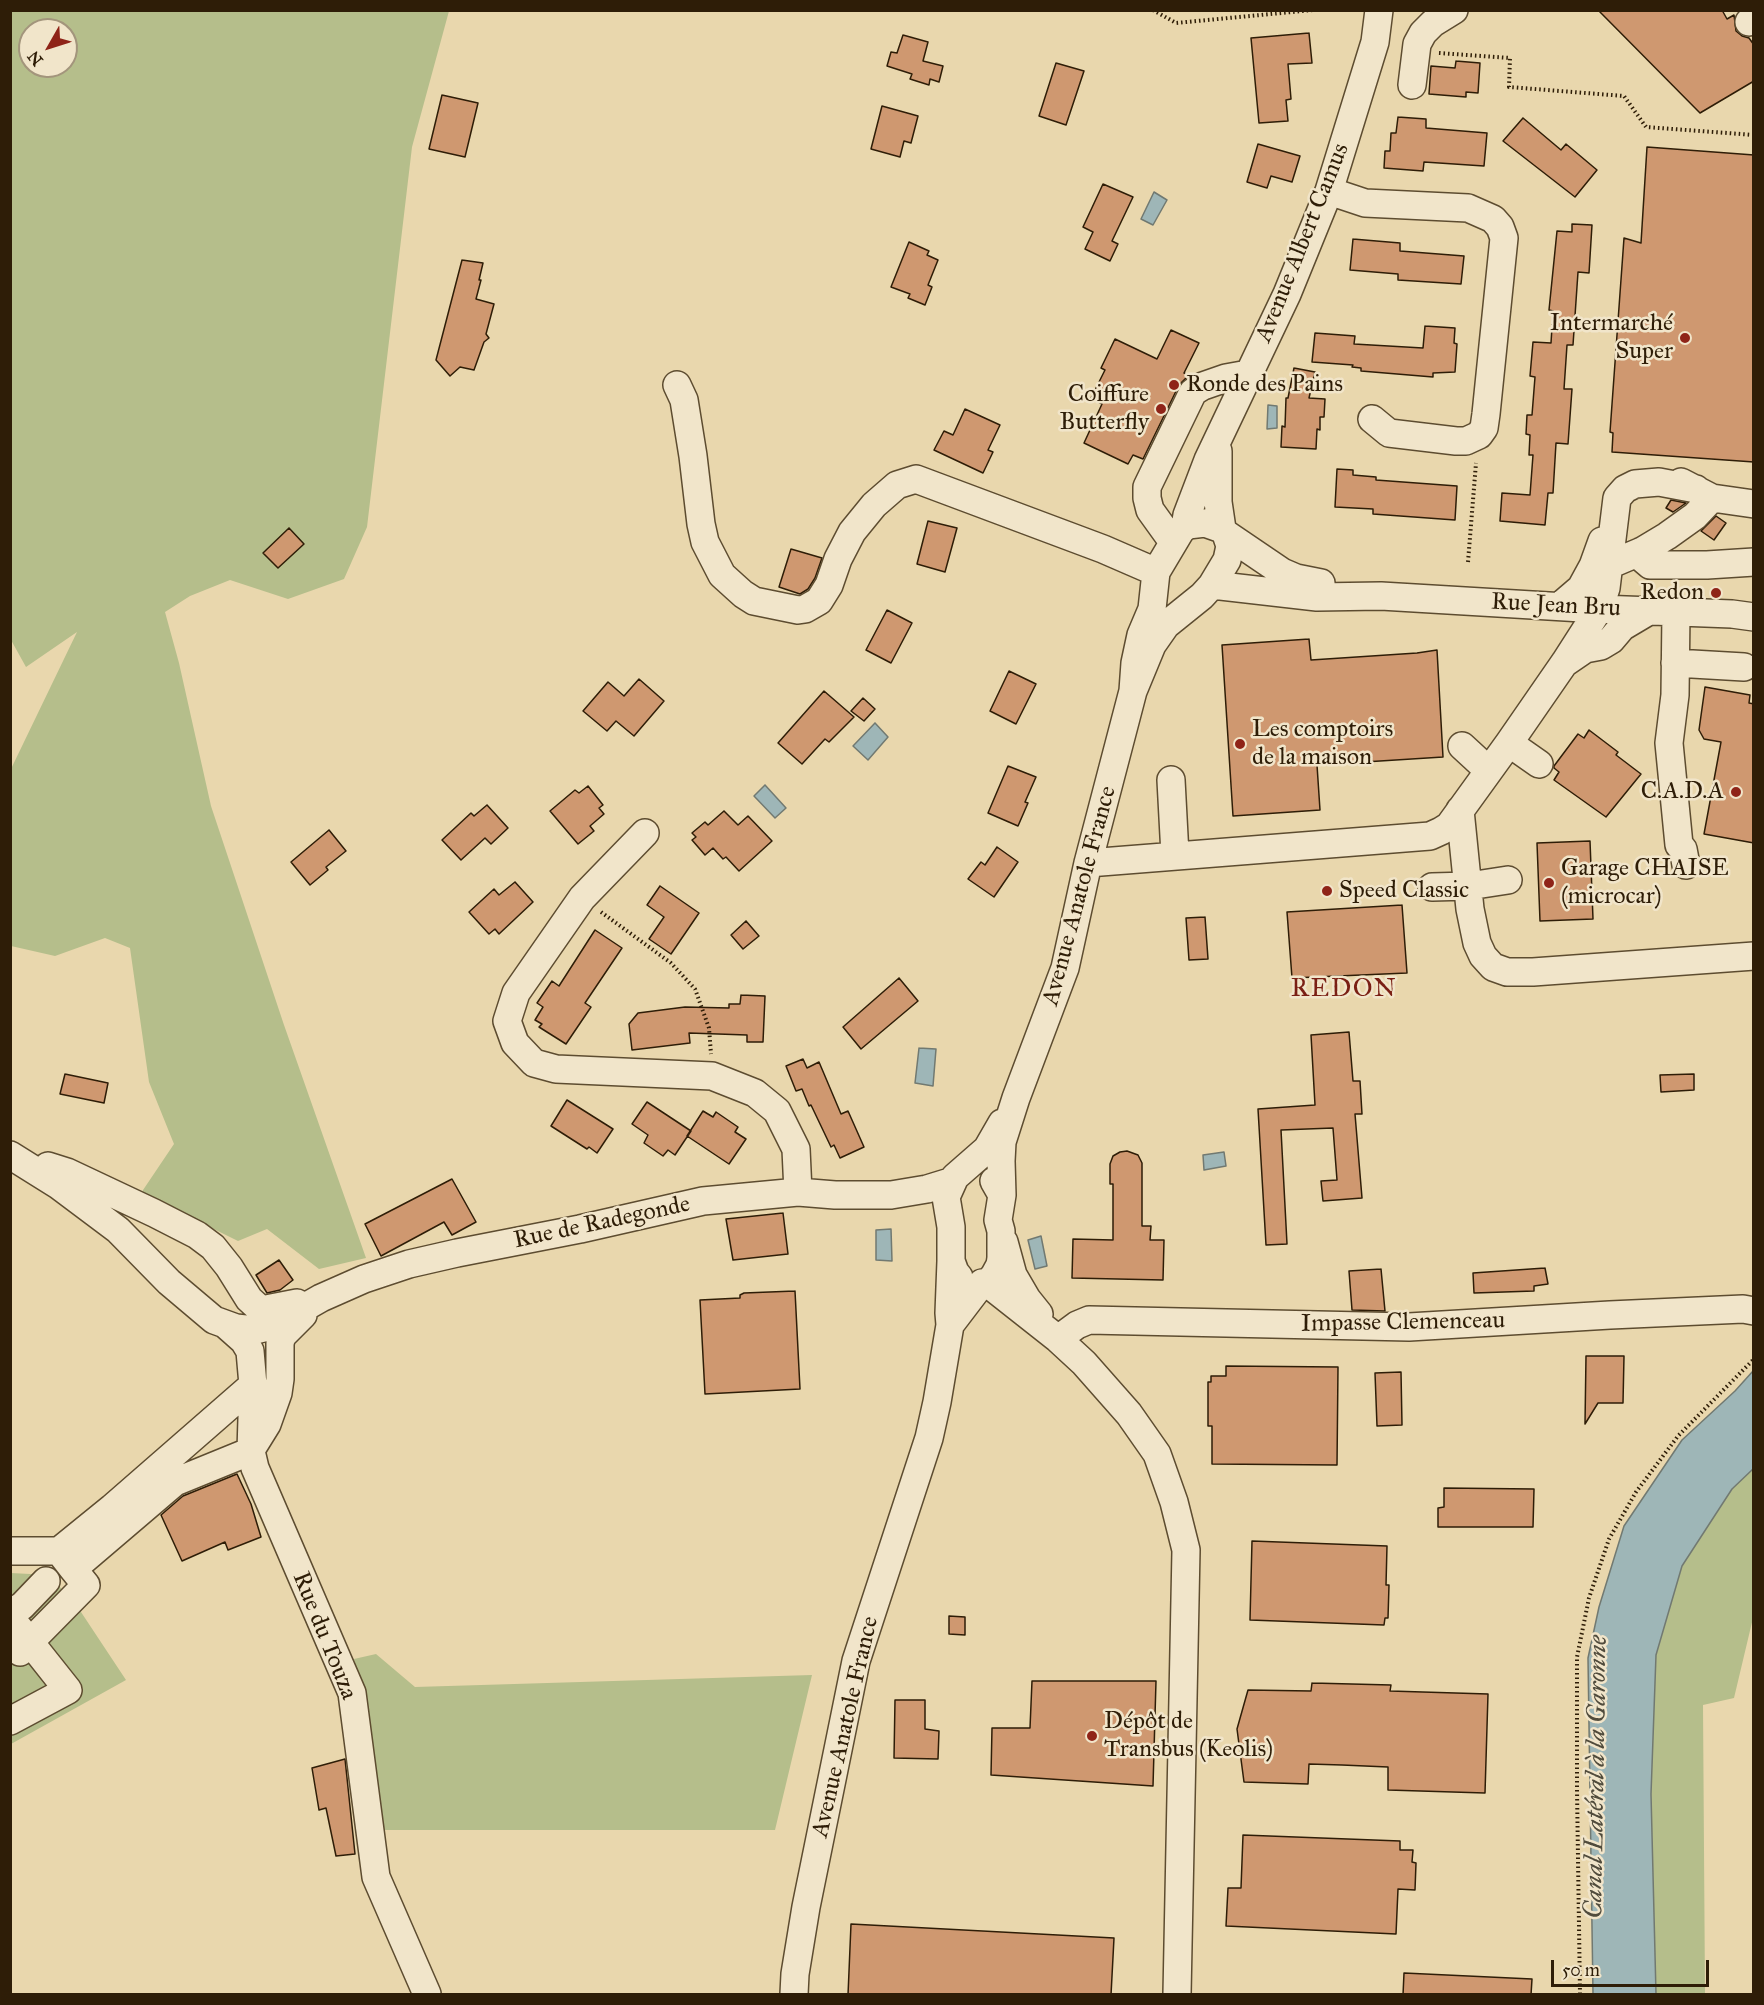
<!DOCTYPE html>
<meta charset="utf-8">
<style>
body{margin:0}
#map{position:relative;width:1764px;height:2005px;overflow:hidden;background:#e9d7ad;font-family:"IM FELL Great Primer",serif}
canvas{display:block}
.frame{position:absolute;inset:0;border:12px solid #2e1d07;pointer-events:none}
.north{position:absolute;left:18px;top:18px;width:60px;height:60px;box-sizing:border-box;background:#f1e5ca;border:2px solid #a3957c;border-radius:50%;rotate:231deg;font-size:16px;font-weight:700;line-height:24px;text-align:center;color:#2e1d07}
.north::after{content:'';display:block;margin:auto;width:21px;height:27px;background:#8f2418;clip-path:polygon(50% 0,100% 100%,50% 72%,0 100%)}
.scale{position:absolute;left:1551px;top:1960px;width:158px;height:27px;box-sizing:border-box;border:3px solid #2e1d07;border-top:0;padding-left:8px;font-size:18px;line-height:21px;white-space:nowrap;color:#2e1d07;-webkit-text-stroke:4px #f1e5ca;paint-order:stroke}
</style>
<div id="map">
<canvas width="1764" height="2005"></canvas>
<div class="frame"></div>
<div class="north">N</div>
<div class="scale">50 m</div>
</div>
<script>
const ctx = document.querySelector('canvas').getContext('2d');
ctx.lineJoin = 'round';
function fillPath(path, color) { ctx.fillStyle = color; ctx.fill(path, 'evenodd'); }
const shape = rows => new Path2D(rows.map(r => 'M' + r).join(''));
function strokePath(path, color, width, dash) { ctx.strokeStyle = color; ctx.lineWidth = width; ctx.lineCap = dash ? 'butt' : 'round'; ctx.setLineDash(dash || []); ctx.stroke(path); }
function write(font, color, halo, rows, align = 'center') {
  ctx.font = font + ' "IM FELL Great Primer",serif'; ctx.lineWidth = 5; ctx.setLineDash([]); ctx.textBaseline = 'middle'; ctx.strokeStyle = halo; ctx.fillStyle = color; for (const [text, x, y, turn = 0] of rows) {
    ctx.save(); ctx.translate(x, y); ctx.rotate((+turn || 0) * Math.PI / 180); ctx.textAlign = isNaN(turn) ? turn : align; if (halo) ctx.strokeText(text, 0, 0); ctx.fillText(text, 0, 0); ctx.restore();
  }
}
fillPath(shape([
 [11,11,449,11,412,147,367,527,344,579,288,599,230,580,190,596,165,612,179,663,211,806,284,1025,366,1258,319,1269,267,1229,238,1241,141,1193,174,1144,149,1082,130,948,105,938,55,956,11,946,10,771,77,632,26,667,11,640],
 [30,30,66,30,66,66,30,66],
 [1753,1469,1753,1618,1734,1698,1703,1705,1705,1994,1656,1994,1651,1794,1656,1655,1682,1566,1732,1489],
 [10,1554,11,1573,49,1575,77,1606,126,1680,11,1744],
 [376,1654,415,1687,812,1675,775,1830,383,1830,354,1659]
]), '#b5be8b');
const water = shape([
 [1154,192,1167,200,1153,225,1141,219,1154,192],
 [1268,405,1277,406,1277,428,1267,429,1268,405],
 [875,723,888,737,868,760,853,746,875,723],
 [765,785,786,808,775,818,754,796,765,785],
 [919,1048,936,1049,933,1086,915,1083,919,1048],
 [1224,1152,1226,1166,1204,1170,1203,1155,1224,1152],
 [891,1229,892,1261,876,1260,876,1230,891,1229],
 [1041,1236,1047,1266,1035,1269,1028,1240,1041,1236],
 [1753,1371,1753,1469,1732,1489,1682,1566,1656,1655,1651,1794,1656,1994,1593,1994,1588,1658,1599,1607,1624,1526,1682,1440,1735,1391,1753,1371]
]);
fillPath(water, '#9eb6b7');
strokePath(water, '#717971', 1.5);
const building = shape([
 [1598,10,1722,10,1727,19,1734,15,1736,31,1742,36,1749,38,1754,45,1754,81,1700,113,1598,10],
 [1309,33,1312,63,1288,64,1291,99,1286,100,1288,121,1259,123,1251,38,1309,33],
 [903,35,928,42,923,61,943,66,939,82,930,79,929,85,910,79,912,74,887,66,891,52,897,53,903,35],
 [1456,61,1480,63,1478,93,1466,92,1466,97,1429,94,1431,66,1455,68,1456,61],
 [1056,63,1084,71,1066,125,1039,116,1056,63],
 [442,95,478,103,465,157,429,149,442,95],
 [882,106,918,116,911,143,904,141,900,157,871,149,882,106],
 [1398,117,1426,119,1426,128,1487,133,1484,166,1424,162,1423,171,1384,168,1385,151,1390,151,1391,133,1396,133,1398,117],
 [1523,118,1561,150,1566,144,1597,170,1575,197,1503,141,1523,118],
 [1258,144,1300,156,1292,182,1271,176,1267,188,1247,182,1258,144],
 [1647,147,1754,155,1754,462,1612,452,1613,433,1610,432,1624,238,1641,243,1647,147],
 [1103,184,1133,197,1112,241,1118,244,1110,261,1085,249,1093,232,1083,227,1103,184],
 [1572,224,1592,225,1589,273,1578,272,1573,345,1567,345,1564,389,1572,389,1568,444,1556,443,1553,493,1548,493,1545,525,1500,521,1502,493,1530,495,1533,455,1529,455,1530,435,1526,434,1527,415,1532,415,1535,377,1530,376,1533,342,1551,343,1553,311,1549,310,1557,231,1572,232,1572,224],
 [1353,239,1400,243,1400,251,1464,256,1461,284,1398,280,1398,274,1350,270,1353,239],
 [909,242,929,251,927,255,938,260,928,285,932,287,925,305,908,298,910,294,891,287,909,242],
 [462,260,483,263,479,280,481,280,476,299,494,304,486,334,489,338,484,342,474,370,460,367,450,376,436,360,462,260],
 [1425,326,1455,328,1454,343,1457,344,1455,372,1433,373,1433,377,1361,371,1361,368,1352,367,1353,365,1312,362,1315,333,1355,336,1354,344,1423,348,1425,326],
 [1171,330,1199,343,1184,373,1189,375,1179,385,1143,459,1133,455,1128,464,1084,443,1102,404,1091,398,1105,370,1101,368,1115,339,1157,359,1171,330],
 [1294,368,1315,372,1309,398,1325,399,1324,417,1320,417,1320,430,1317,429,1316,449,1281,447,1282,426,1285,427,1286,398,1288,398,1294,368],
 [965,409,1000,425,988,450,993,452,983,473,934,450,944,431,953,435,965,409],
 [1337,469,1353,470,1353,475,1376,477,1376,480,1457,486,1455,520,1373,514,1373,509,1335,507,1337,469],
 [1671,500,1686,503,1673,512,1666,508,1671,500],
 [1716,516,1726,523,1714,540,1701,531,1716,516],
 [928,521,957,528,945,572,917,564,928,521],
 [289,528,304,544,278,568,263,553,289,528],
 [791,549,822,558,815,578,808,589,800,594,779,587,791,549],
 [887,610,912,623,891,663,866,650,887,610],
 [1309,639,1311,660,1417,653,1437,650,1443,757,1317,765,1320,810,1233,816,1222,645,1309,639],
 [1009,671,1036,684,1016,724,990,711,1009,671],
 [639,679,664,701,634,736,616,721,607,731,583,711,608,682,624,696,639,679],
 [1705,687,1750,695,1749,703,1754,704,1754,843,1704,834,1721,742,1704,739,1699,730,1705,687],
 [824,691,854,717,829,742,825,739,802,764,778,743,824,691],
 [863,698,875,709,864,721,851,711,863,698],
 [1589,730,1618,752,1616,755,1641,774,1606,817,1554,780,1559,772,1554,768,1554,766,1578,734,1584,738,1589,730],
 [1008,766,1036,777,1025,802,1028,803,1018,826,988,813,1008,766],
 [588,786,603,805,599,808,604,814,590,826,594,831,578,844,550,811,575,790,579,793,588,786],
 [487,805,508,828,491,844,485,838,461,860,442,840,471,813,474,816,487,805],
 [724,811,738,825,748,816,772,841,739,871,726,857,723,859,713,848,705,855,692,840,696,837,692,833,705,822,708,825,724,811],
 [329,830,346,851,326,867,328,870,310,885,291,862,329,830],
 [1590,841,1593,919,1540,921,1537,843,1590,841],
 [997,847,1018,862,994,897,968,879,981,862,985,865,997,847],
 [515,882,533,902,499,934,495,929,489,934,469,912,494,889,499,895,515,882],
 [660,886,699,913,671,954,649,939,664,917,647,905,660,886],
 [1402,905,1407,973,1292,978,1287,912,1402,905],
 [1205,917,1208,959,1189,960,1186,918,1205,917],
 [746,921,759,936,743,949,731,935,746,921],
 [595,930,622,948,585,1003,591,1007,566,1044,539,1027,542,1024,535,1020,543,1007,537,1003,552,981,559,986,595,930],
 [899,978,918,1001,861,1049,843,1027,899,978],
 [741,995,765,996,763,1042,747,1042,747,1035,689,1033,690,1043,632,1050,629,1024,638,1013,685,1007,729,1008,729,1004,740,1004,741,995],
 [1349,1032,1353,1081,1360,1081,1362,1114,1355,1114,1362,1198,1323,1201,1321,1181,1337,1180,1333,1128,1281,1130,1287,1244,1266,1245,1258,1109,1315,1105,1311,1035,1349,1032],
 [803,1059,807,1068,819,1062,841,1114,848,1111,864,1147,840,1158,834,1145,831,1147,811,1105,809,1106,802,1089,796,1091,786,1066,803,1059],
 [65,1074,108,1083,104,1103,60,1094,65,1074],
 [1694,1074,1694,1090,1661,1092,1660,1075,1694,1074],
 [567,1100,613,1129,597,1153,589,1147,587,1149,551,1126,567,1100],
 [647,1102,691,1131,675,1155,668,1150,663,1156,644,1143,648,1135,632,1124,647,1102],
 [703,1111,713,1117,716,1112,738,1127,735,1132,746,1139,729,1164,687,1136,703,1111],
 [1127,1151,1138,1155,1142,1163,1142,1226,1151,1226,1150,1240,1164,1240,1163,1280,1072,1278,1073,1239,1113,1240,1113,1184,1110,1184,1110,1164,1113,1156,1120,1152,1127,1151],
 [452,1179,476,1222,452,1235,444,1222,381,1256,365,1224,452,1179],
 [783,1213,788,1254,733,1260,726,1219,783,1213],
 [279,1260,293,1280,280,1290,267,1293,256,1275,279,1260],
 [1545,1268,1548,1284,1534,1286,1534,1291,1474,1293,1473,1273,1545,1268],
 [1381,1269,1385,1311,1352,1310,1349,1271,1381,1269],
 [795,1291,800,1389,705,1394,700,1300,740,1298,740,1295,744,1293,795,1291],
 [1586,1356,1624,1356,1623,1403,1598,1403,1585,1424,1586,1356],
 [1226,1366,1338,1367,1337,1465,1212,1464,1212,1426,1208,1426,1208,1382,1211,1382,1211,1376,1226,1376,1226,1366],
 [1401,1372,1402,1425,1377,1426,1375,1373,1401,1372],
 [237,1474,251,1504,261,1537,228,1550,225,1542,182,1561,161,1515,183,1496,237,1474],
 [1444,1488,1534,1489,1533,1527,1438,1527,1438,1508,1444,1507,1444,1488],
 [1252,1541,1387,1546,1386,1585,1389,1585,1388,1618,1385,1618,1384,1625,1250,1620,1252,1541],
 [949,1616,965,1617,965,1635,949,1634,949,1616],
 [1032,1681,1156,1681,1153,1786,991,1775,992,1728,1030,1728,1032,1681],
 [1312,1683,1391,1685,1390,1691,1488,1694,1485,1793,1388,1790,1388,1767,1342,1765,1309,1764,1308,1784,1244,1782,1237,1729,1248,1690,1311,1691,1312,1683],
 [895,1700,925,1700,925,1729,939,1731,938,1759,894,1758,895,1700],
 [345,1759,355,1854,336,1856,326,1808,319,1810,312,1768,345,1759],
 [1243,1835,1400,1841,1400,1850,1413,1850,1412,1862,1416,1863,1415,1890,1398,1889,1396,1934,1226,1926,1228,1888,1241,1888,1243,1835],
 [851,1924,1114,1938,1111,1995,848,1995,851,1924],
 [1404,1973,1532,1979,1531,1995,1403,1995,1404,1973]
]);
fillPath(building, '#cf9870');
strokePath(building, '#2e1d07', 1.5);
const minor = shape([
 [1749,22,1754,19],
 [1412,85,1417,44,1423,33,1433,23,1454,10],
 [1329,191,1365,203,1468,208,1493,219,1500,227,1504,238,1486,414,1484,428,1479,435,1466,441,1456,441,1389,433,1372,419],
 [677,385,684,400,693,456,701,524,705,542,722,575,743,594,754,601,798,610,805,609,819,601,829,585,838,559,852,532,874,505,897,485,916,479,1103,549,1156,572],
 [1218,451,1218,502,1222,529],
 [1681,482,1712,498,1754,504],
 [1185,527,1187,515,1208,460,1287,294,1329,191,1375,42,1379,10],
 [1226,534,1282,572,1296,578,1321,583],
 [1173,542,1150,510,1147,498,1147,487,1193,392,1203,386,1226,378,1248,374],
 [1642,551,1643,559,1650,565,1707,565,1754,562],
 [1609,565,1642,551,1667,536,1695,516,1712,498],
 [1212,585,1317,597,1381,596,1599,609,1732,614,1754,617],
 [1560,606,1581,588,1593,566,1602,541],
 [1676,612,1675,695,1669,743,1679,845,1683,849,1686,865],
 [1566,662,1585,649,1601,646,1611,640,1622,627,1649,611],
 [1675,663,1744,667],
 [1509,743,1539,764],
 [1462,746,1488,770],
 [1171,780,1175,855],
 [1460,810,1470,909,1477,943,1483,956,1493,967,1507,972,1533,972,1754,956],
 [645,833,582,898,516,993,507,1021,515,1043,534,1063,556,1069,712,1076,755,1093,777,1111,796,1149,798,1192],
 [1088,863,1430,836,1441,831,1449,826,1509,743,1565,662,1599,609,1606,588,1617,498,1625,489,1635,484,1659,482,1696,489],
 [1432,887,1469,886,1508,880],
 [10,1155,58,1185,118,1230,169,1282,214,1320,236,1328,255,1330,272,1326,321,1298,364,1279,409,1264,457,1253,580,1229,703,1201,798,1192,835,1195,891,1195,927,1189,953,1181],
 [48,1166,67,1172,154,1213,197,1235,213,1247,229,1267,249,1299,261,1310,297,1303],
 [1002,1195,1001,1161,1002,1142,1016,1098,1065,968,1088,863,1133,691,1152,645,1166,625,1202,596,1212,585,1227,560,1230,546,1226,534,1222,529,1205,523,1188,525,1181,530,1156,572,1152,609,1141,635,1135,663,1133,691],
 [1004,1242,1013,1275,1027,1299,1039,1314],
 [959,1277,955,1272,951,1261,951,1227,946,1197,955,1177,987,1149,1002,1123],
 [987,1283,1058,1339,1084,1363,1129,1414,1157,1454,1174,1502,1186,1550,1177,1994],
 [987,1283,994,1276,1000,1265,1001,1258,1001,1231,998,1220,1002,1195,994,1181],
 [226,1325,244,1341,250,1351,253,1385,251,1451,255,1468,352,1693,376,1877,427,1994],
 [950,1325,982,1283],
 [1058,1339,1077,1325,1089,1320,1409,1327,1610,1315,1743,1309,1754,1311],
 [254,1445,267,1424,278,1393,280,1379,280,1343,282,1336,303,1315],
 [251,1451,175,1482,73,1569,59,1551,112,1508,253,1385],
 [10,1551,59,1551],
 [10,1613,22,1606,46,1581],
 [10,1617,68,1690,10,1721],
 [20,1652,86,1585,73,1569],
 [794,1994,795,1974,806,1907,856,1661,929,1438,937,1402,950,1325,949,1313,951,1261]
]);
strokePath(minor, '#5d4c30', 30);
strokePath(shape([
 [1153,10,1176,23,1313,10],
 [1439,53,1510,58,1509,87,1624,96,1646,127,1754,135],
 [1468,562,1476,463],
 [601,912,671,963,695,989,709,1028,711,1054],
 [1580,1994,1577,1790,1577,1657,1589,1598,1609,1539,1636,1492,1678,1436,1754,1359]
]), '#2e1d07', 4, [1.5, 3]);
strokePath(minor, '#f1e5ca', 27);
for (const [x, y, r, color] of [
 [1685,338,6,"#8f2418"],
 [1174,385,6,"#8f2418"],
 [1161,409,6,"#8f2418"],
 [1716,593,6,"#8f2418"],
 [1240,744,6,"#8f2418"],
 [1736,792,6,"#8f2418"],
 [1549,883,6,"#8f2418"],
 [1327,891,6,"#8f2418"],
 [1092,1736,6,"#8f2418"]
]) { const dot = new Path2D(); dot.arc(x, y, r, 0, 2 * Math.PI); ctx.fillStyle = color; ctx.fill(dot); strokePath(dot, '#f1e5ca', 2); }
write('24px', '#2e1d07', '#f1e5ca', [
 ["Avenue Albert Camus",1303,243,-68],
 ["Rue Jean Bru",1556,606,3],
 ["Avenue Anatole France",1080,896,-75],
 ["Rue de Radegonde",602,1223,-12],
 ["Impasse Clemenceau",1403,1323,-1],
 ["Rue du Touza",324,1636,68],
 ["Avenue Anatole France",846,1727,-77]
]);
write('24px', '#2e1d07', '#f1e5ca', [
 ["Intermarché",1673,324,"right"],
 ["Super",1673,352,"right"],
 ["Ronde des Pains",1186,385],
 ["Coiffure",1149,395,"right"],
 ["Butterfly",1149,423,"right"],
 ["Redon",1704,593,"right"],
 ["Les comptoirs",1252,730],
 ["de la maison",1252,758],
 ["C.A.D.A",1724,792,"right"],
 ["Garage CHAISE",1561,869],
 ["(microcar)",1561,897],
 ["Speed Classic",1339,891],
 ["Dépôt de",1104,1722],
 ["Transbus (Keolis)",1104,1750]
], 'left');
ctx.letterSpacing = '1.5px';
write('26px', '#7a1f14', '#f1e5ca', [
 ["REDON",1344,990]
]);
ctx.letterSpacing = '0px';
write('italic 26px', '#504b3c', '#f1e5ca', [
 ["Canal Latéral à la Garonne",1597,1777,-89]
]);
</script>
